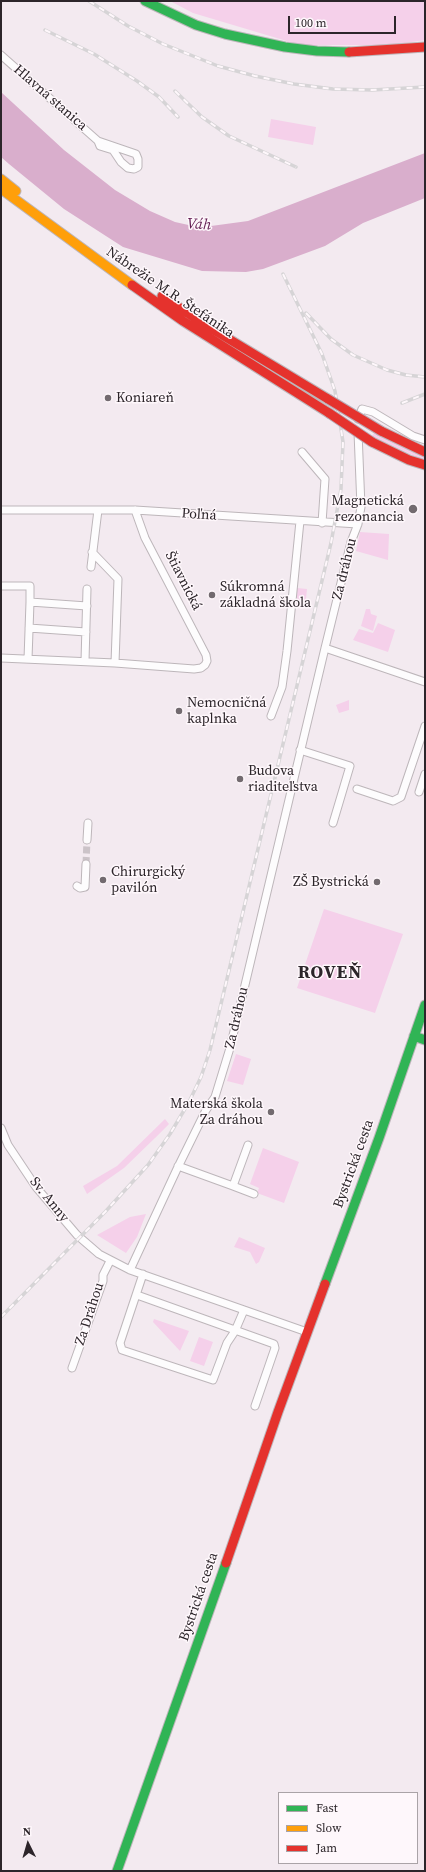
<!DOCTYPE html>
<meta charset="utf-8">
<style>
body{margin:0}
#map{position:relative;width:426px;height:1872px;overflow:hidden;background:#f3eaf0;font-family:"Source Serif 4",serif}
canvas{display:block}
.frame{position:absolute;inset:0;border:2px solid #2c252a;pointer-events:none}
.legend{position:absolute;left:278px;top:1792px;width:140px;height:72px;box-sizing:border-box;background:#fef7fb;border:1px solid #aaa3a7;margin:0;padding:5px 7px;list-style:none;font-size:12px;color:#2c252a}
.legend li{display:flex;align-items:center;gap:8px;height:20px}
.legend b{width:20px;border:1px solid #aaa3a7}
.north{position:absolute;left:8px;top:1824px;width:40px;height:40px;-webkit-text-stroke:3px #fef7fb;paint-order:stroke;rotate:355deg;font-size:11px;font-weight:700;line-height:16px;text-align:center;color:#2c252a}
.north::after{content:'';display:block;margin:auto;width:14px;height:18px;background:#2c252a;clip-path:polygon(50% 0,100% 100%,50% 72%,0 100%)}
.scale{position:absolute;left:288px;top:16px;width:108px;height:18px;box-sizing:border-box;border:2px solid #2c252a;border-top:0;padding-left:5px;font-size:12px;line-height:14px;white-space:nowrap;color:#2c252a;-webkit-text-stroke:3px #fef7fb;paint-order:stroke}
</style>
<div id="map">
<canvas width="426" height="1872"></canvas>
<div class="frame"></div>
<ul class="legend">
<li><b style="height:5px;background:#30b455"></b>Fast</li>
<li><b style="height:5px;background:#ff9f0a"></b>Slow</li>
<li><b style="height:5px;background:#e5322d"></b>Jam</li>
</ul>
<div class="north">N</div>
<div class="scale">100 m</div>
</div>
<script>
const ctx = document.querySelector('canvas').getContext('2d');
ctx.lineJoin = 'round';
function fillPath(path, color) { ctx.fillStyle = color; ctx.fill(path, 'evenodd'); }
const shape = rows => new Path2D(rows.map(r => 'M' + r).join(''));
function strokePath(path, color, width, dash) { ctx.strokeStyle = color; ctx.lineWidth = width; ctx.lineCap = dash ? 'butt' : 'round'; ctx.setLineDash(dash || []); ctx.stroke(path); }
function write(font, color, halo, rows, align = 'center') {
  ctx.font = font + ' "Source Serif 4",serif'; ctx.lineWidth = 3; ctx.setLineDash([]); ctx.textBaseline = 'middle'; ctx.strokeStyle = halo; ctx.fillStyle = color; for (const [text, x, y, turn = 0] of rows) {
    ctx.save(); ctx.translate(x, y); ctx.rotate((+turn || 0) * Math.PI / 180); ctx.textAlign = isNaN(turn) ? turn : align; if (halo) ctx.strokeText(text, 0, 0); ctx.fillText(text, 0, 0); ctx.restore();
  }
}
fillPath(shape([
 [170,1,425,1,425,40,392,45,300,45,193,13],
 [271,119,316,127,313,145,268,137],
 [374,433,425,456,425,461,372,436],
 [360,532,389,534,388,560,356,551],
 [297,588,307,589,305,608,295,607],
 [366,609,370,609,371,614,377,616,373,631,361,626],
 [378,623,395,630,388,652,353,640,359,629,373,633],
 [349,700,349,710,339,713,336,705],
 [324,909,403,934,375,1013,297,988],
 [236,1054,251,1059,243,1085,227,1081],
 [165,1119,169,1124,155,1138,124,1168,87,1194,83,1186,117,1166],
 [263,1148,299,1162,284,1203,257,1193,259,1188,250,1184],
 [146,1214,137,1237,126,1253,97,1235,130,1217],
 [239,1237,265,1248,259,1262,256,1264,250,1252,234,1247],
 [154,1319,189,1331,180,1351,153,1322],
 [199,1337,213,1342,204,1366,190,1361]
]), '#f5d0ea');
fillPath(shape([
 [1,92,64,150,115,190,150,211,175,222,193,226,211,226,248,221,425,153,425,198,363,223,325,246,263,269,246,272,202,271,123,247,64,209,9,164,1,157]
]), '#d9aecc');
strokePath(shape([
 [86,864,87,840]
]), '#cbc3c8', 7, [7, 3.5]);
const street = shape([
 [1,55,98,141,100,146,113,150,121,162,128,168,134,169,138,167,138,159,136,154,98,141],
 [358,419,362,409,373,412,413,436,425,440],
 [302,452,325,479,322,523],
 [1,510,135,510,358,524],
 [92,552,118,579,115,663],
 [91,567,98,510],
 [1,586,30,586,30,602],
 [29,628,86,632],
 [325,648,425,682],
 [1,658,115,663,194,669,201,668,205,665,207,661,206,655,145,538,135,510],
 [28,659,30,602,87,606],
 [85,661,87,589],
 [271,716,282,687,287,651,300,521],
 [300,750,350,766,333,823],
 [357,789,393,801,401,797,425,726],
 [419,792,425,774],
 [87,840,88,823],
 [77,886,80,888,85,887,86,864],
 [1,1128,8,1145,36,1187,77,1235,99,1254,130,1270,307,1332],
 [178,1166,233,1186,248,1145],
 [233,1186,254,1194],
 [130,1270,177,1169,206,1110,215,1097,230,1048,325,648,351,542,358,524,361,507,358,432],
 [143,1274,120,1343,122,1350,213,1380,227,1343,235,1331,244,1310],
 [137,1295,274,1344,275,1348,255,1406],
 [72,1368,103,1281,103,1275,110,1261]
]);
const fast = shape([
 [145,1,196,25,225,34,285,47,317,51,349,52],
 [414,1036,425,1040],
 [325,1284,379,1138,425,1005],
 [117,1871,226,1563]
]);
const slow = shape([
 [1,179,16,191],
 [1,189,132,285]
]);
const jam = shape([
 [349,52,425,47],
 [132,285,183,321,329,413],
 [162,296,204,324,328,399],
 [381,431,425,452],
 [372,442,409,460,425,465],
 [226,1563,278,1412,325,1284]
]);
strokePath(street, '#bdb6ba', 9);
strokePath(fast, '#bdb6ba', 11);
strokePath(slow, '#bdb6ba', 11);
strokePath(jam, '#bdb6ba', 11);
strokePath(street, '#fdfcfd', 7);
strokePath(fast, '#30b455', 9);
strokePath(slow, '#ff9f0a', 9);
strokePath(jam, '#e5322d', 9);
const rail = shape([
 [89,1,128,26,163,44,218,66,255,76,294,84,333,89,372,90,425,87],
 [45,30,94,54,137,81,159,97,178,117],
 [175,91,202,117,229,136,296,167],
 [306,313,331,339,353,355,387,370,406,375,425,377],
 [402,403,425,394],
 [1,1317,105,1212,148,1165,170,1134,189,1102,201,1077,210,1050,331,543,341,489,343,442,335,391,322,354,283,274]
]);
strokePath(rail, '#d6d4d6', 3.5);
strokePath(rail, '#fef7fb', 2, [6]);
const jamBridge = shape([
 [328,399,381,431],
 [329,413,372,442]
]);
strokePath(jamBridge, '#b9abb5', 11, []);
strokePath(jamBridge, '#e5322d', 9);
for (const [x, y, r, color] of [
 [108,398,4,"#726a6f"],
 [413,509,5,"#726a6f"],
 [212,595,4,"#726a6f"],
 [179,711,4,"#726a6f"],
 [240,779,4,"#726a6f"],
 [103,880,4,"#726a6f"],
 [377,882,4,"#726a6f"],
 [271,1112,4,"#726a6f"]
]) { const dot = new Path2D(); dot.arc(x, y, r, 0, 2 * Math.PI); ctx.fillStyle = color; ctx.fill(dot); strokePath(dot, '#fef7fb', 1.5); }
write('14px', '#2c252a', '#fef7fb', [
 ["Hlavná stanica",50,98,41],
 ["Nábrežie M.R. Štefánika",170,293,34],
 ["Poľná",199,515,4],
 ["Za dráhou",345,569,-76],
 ["Štiavnická",183,581,63],
 ["Za dráhou",237,1018,-77],
 ["Bystrická cesta",354,1164,-70],
 ["Sv. Anny",49,1200,51],
 ["Za Dráhou",90,1314,-72],
 ["Bystrická cesta",199,1597,-71]
]);
write('14px', '#2c252a', '#fef7fb', [
 ["Koniareň",116,398],
 ["Magnetická",404,501,"right"],
 ["rezonancia",404,517,"right"],
 ["Súkromná",220,587],
 ["základná škola",220,603],
 ["Nemocničná",187,703],
 ["kaplnka",187,719],
 ["Budova",248,771],
 ["riaditeľstva",248,787],
 ["Chirurgický",111,872],
 ["pavilón",111,888],
 ["ZŠ Bystrická",369,882,"right"],
 ["Materská škola",263,1104,"right"],
 ["Za dráhou",263,1120,"right"]
], 'left');
write('italic 15px', '#621d52', '#fef7fb', [
 ["Váh",199,225,4]
]);
ctx.letterSpacing = '1px';
write('bold 18px', '#2c252a', '#fef7fb', [
 ["ROVEŇ",330,973]
]);
ctx.letterSpacing = '0px';
</script>
